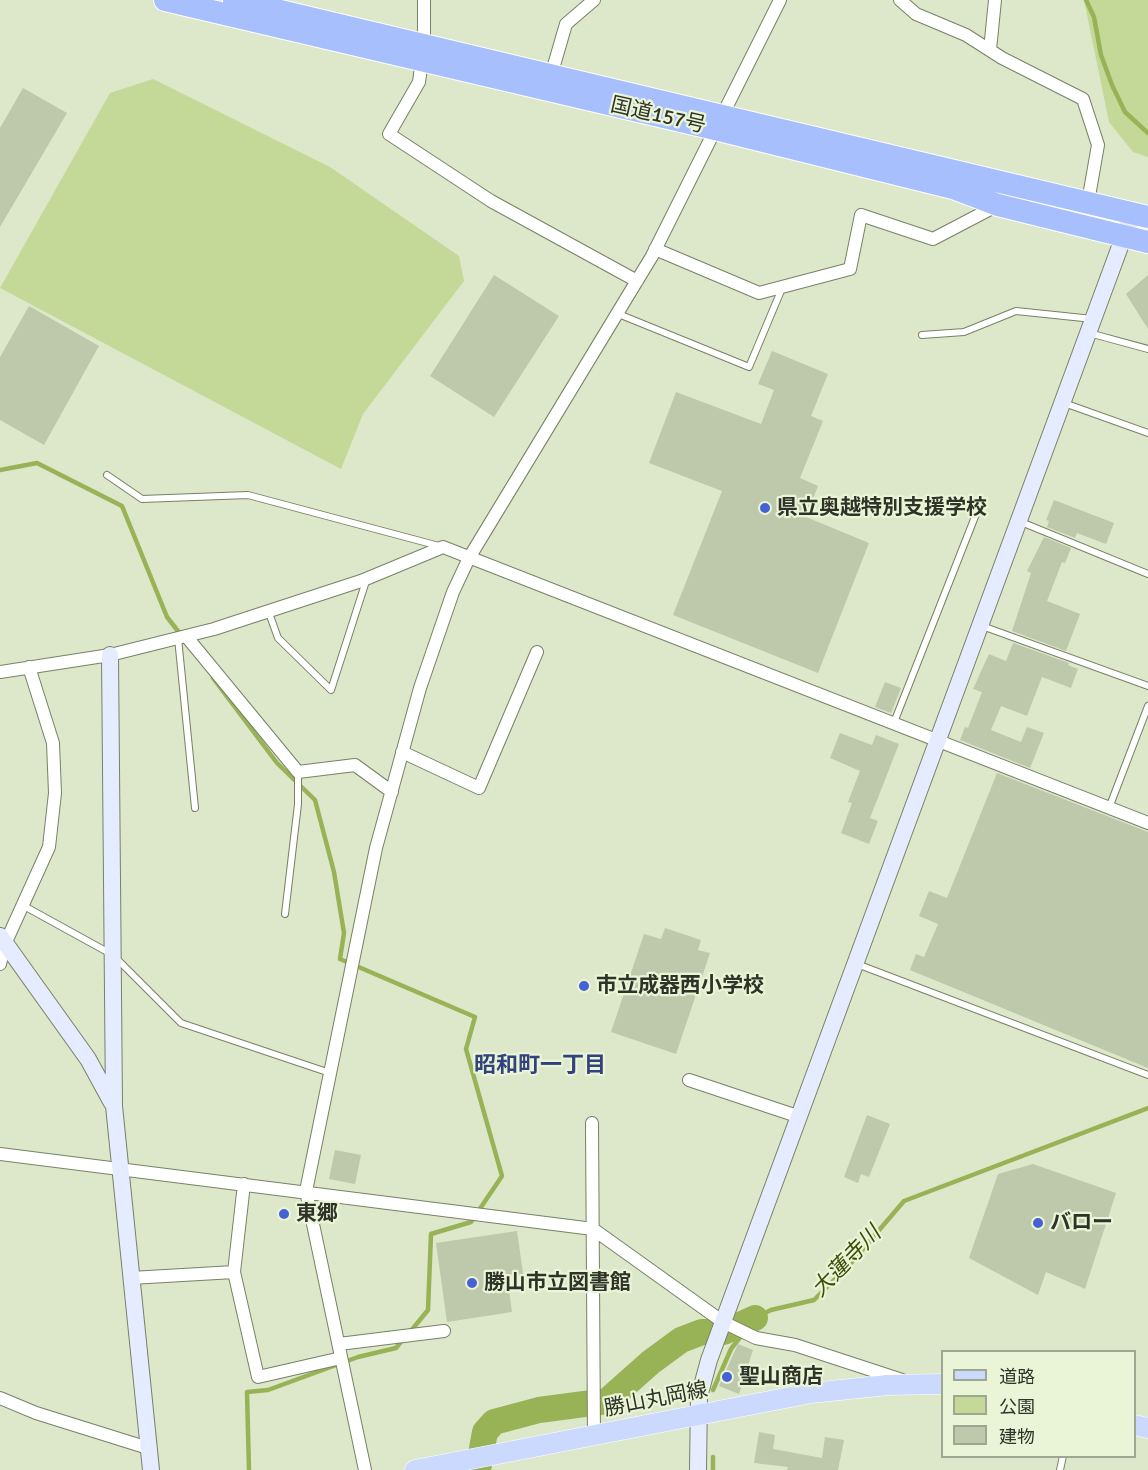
<!DOCTYPE html>
<meta charset="utf-8">
<style>
body{margin:0}
#map{position:relative;width:1148px;height:1470px;overflow:hidden;background:#dde7ca;font-family:Signika,"Noto Sans JP",sans-serif}
canvas{display:block}
.legend{position:absolute;left:941px;top:1350px;width:195px;height:108px;box-sizing:border-box;background:#eaf4d7;border:2px solid #9fa691;margin:0;padding:8px 10px;list-style:none;font-size:18px;color:#2e3227}
.legend li{display:flex;align-items:center;gap:12px;height:30px}
.legend b{width:30px;border:2px solid #9fa691}
</style>
<div id="map">
<canvas width="1148" height="1470"></canvas>
<ul class="legend">
<li><b style="height:8px;background:#cbd9fe"></b>道路</li>
<li><b style="height:16px;background:#c4d998"></b>公園</li>
<li><b style="height:16px;background:#bec8ab"></b>建物</li>
</ul>
</div>
<script>
const ctx = document.querySelector('canvas').getContext('2d');
ctx.lineJoin = 'round';
function fillPath(path, color) { ctx.fillStyle = color; ctx.fill(path, 'evenodd'); }
const shape = rows => new Path2D(rows.map(r => 'M' + r).join(''));
function strokePath(path, color, width, dash) { ctx.strokeStyle = color; ctx.lineWidth = width; ctx.lineCap = dash ? 'butt' : 'round'; ctx.setLineDash(dash || []); ctx.stroke(path); }
function write(font, color, halo, rows, align = 'center') {
  ctx.font = font + ' Signika,"Noto Sans JP",sans-serif'; ctx.lineWidth = 4.5; ctx.setLineDash([]); ctx.textBaseline = 'middle'; ctx.strokeStyle = halo; ctx.fillStyle = color; for (const [text, x, y, turn = 0] of rows) {
    ctx.save(); ctx.translate(x, y); ctx.rotate((+turn || 0) * Math.PI / 180); ctx.textAlign = isNaN(turn) ? turn : align; if (halo) ctx.strokeText(text, 0, 0); ctx.fillText(text, 0, 0); ctx.restore();
  }
}
fillPath(shape([
 [1084,0,1148,0,1148,157,1133,152,1109,122],
 [153,79,330,167,459,256,464,281,363,414,341,469,0,288,110,93]
]), '#c4d998');
strokePath(shape([
 [1086,0,1094,17,1101,55,1112,85,1125,112,1148,133],
 [0,470,37,463,122,506,167,617,181,635],
 [213,678,277,763,315,800,334,872,344,933,340,959,475,1017,466,1049,502,1176,471,1222,431,1234,428,1310,410,1332],
 [713,1390,731,1349,755,1318,771,1310,814,1300,851,1263,904,1201,1148,1108],
 [713,1457,713,1470],
 [249,1470,247,1392,268,1390,358,1357,396,1348,404,1338]
]), '#98b355', 4.5);
strokePath(shape([
 [478,1470,485,1432,494,1422,539,1410,607,1401,651,1362,681,1340,702,1332,724,1332,755,1318]
]), '#98b355', 26);
fillPath(shape([
 [23,88,67,113,0,227,0,128],
 [494,275,559,316,494,417,430,376],
 [1148,275,1148,329,1126,294],
 [29,306,99,346,44,445,0,420,0,357],
 [772,351,828,374,811,416,823,421,800,478,818,486,806,517,869,543,818,673,673,615,722,491,649,463,676,392,761,424,774,390,758,384],
 [1054,500,1114,523,1106,544,1077,533,1075,538,1047,527,1049,521,1046,520],
 [1044,537,1071,548,1065,563,1062,562,1047,601,1080,614,1066,651,1012,631,1031,573,1027,571],
 [1013,643,1069,663,1068,665,1078,669,1071,688,1042,677,1027,716,1001,706,991,730,1021,742,1027,727,1044,733,1030,768,960,740,965,727,968,728,982,692,973,689,989,654,1006,661],
 [885,682,901,688,891,713,875,707],
 [840,733,872,745,876,735,899,744,870,818,878,821,869,844,841,833,852,803,848,802,860,771,830,758],
 [997,773,1148,832,1148,1068,910,970,916,954,924,957,938,924,919,916,929,891,947,898],
 [665,928,701,940,698,950,710,953,676,1054,611,1032,644,934,661,939],
 [867,1115,890,1124,869,1177,861,1174,858,1183,844,1177],
 [335,1150,361,1155,355,1184,329,1179],
 [1033,1164,1116,1193,1085,1289,1046,1272,1038,1295,969,1258,998,1174],
 [517,1231,524,1280,508,1283,512,1312,447,1322,436,1243],
 [738,1344,753,1350,739,1394,719,1386],
 [759,1432,775,1435,773,1449,822,1458,825,1437,844,1440,838,1470,787,1470,788,1467,754,1463]
]), '#bec8ab');
const lane = shape([
 [616,313,749,367,783,286],
 [1089,333,1148,349],
 [922,335,964,332,1016,311,1093,319],
 [1064,403,1148,433],
 [107,475,142,499,248,495,439,546],
 [1021,522,1148,574],
 [269,613,278,638,331,690,367,578],
 [982,626,1148,686],
 [178,638,195,808],
 [893,725,980,504],
 [1109,808,1148,706],
 [24,906,113,955,181,1023,330,1073],
 [285,914,298,804,298,772],
 [857,964,1148,1075],
 [1060,1470,1063,1456]
]);
const street = shape([
 [424,0,424,45,419,82,389,134,491,201,637,281],
 [900,0,916,14,966,35,1002,58,1083,99,1098,145,1088,202],
 [990,50,995,0],
 [550,79,566,24,594,0],
 [655,249,759,293,850,269,861,215,933,239,998,205],
 [186,636,298,772,355,765,392,792],
 [0,672,110,655,214,629,361,581,443,547,1148,823],
 [402,752,479,788,537,652],
 [0,964,5,944,49,847,55,793,53,743,29,667],
 [689,1080,797,1116],
 [592,1123,594,1437],
 [0,1154,593,1229,723,1322,756,1338,795,1345,902,1380],
 [244,1184,234,1272,258,1377,341,1358],
 [131,1278,234,1272],
 [339,1344,444,1331],
 [0,1398,36,1413,148,1448],
 [365,1470,306,1191,376,848,420,688,453,592,469,558,652,256,780,0]
]);
const secondary = shape([
 [110,655,114,1106,151,1470],
 [0,936,88,1059,112,1103],
 [698,1470,699,1397,709,1360,1132,214]
]);
const primary = shape([
 [1134,1425,1148,1428],
 [415,1470,811,1393,888,1385,942,1384]
]);
const highway = shape([
 [165,0,715,129,953,188,998,205,1148,242],
 [234,0,1148,217]
]);
strokePath(lane, '#788166', 8);
strokePath(street, '#788166', 14);
strokePath(secondary, '#788166', 18);
strokePath(primary, '#fff', 21);
strokePath(highway, '#fff', 24);
strokePath(lane, '#fff', 6);
strokePath(street, '#fff', 12);
strokePath(secondary, '#e5ecff', 16);
strokePath(primary, '#cbd9fe', 20);
strokePath(highway, '#a8bffe', 22);
for (const [x, y, r, color] of [
 [765,508,6,"#4561d4"],
 [584,986,6,"#4561d4"],
 [284,1214,6,"#4561d4"],
 [1038,1223,6,"#4561d4"],
 [472,1283,6,"#4561d4"],
 [727,1377,6,"#4561d4"]
]) { const dot = new Path2D(); dot.arc(x, y, r, 0, 2 * Math.PI); ctx.fillStyle = color; ctx.fill(dot); strokePath(dot, '#eaf4d7', 2); }
write('21px', '#2e3227', '#eaf4d7', [
 ["国道157号",658,116,13],
 ["勝山丸岡線",656,1400,-11]
]);
write('bold 21px', '#2e3227', '#eaf4d7', [
 ["県立奥越特別支援学校",777,508],
 ["市立成器西小学校",596,986],
 ["東郷",296,1214],
 ["バロー",1050,1223],
 ["勝山市立図書館",484,1283],
 ["聖山商店",739,1377]
], 'left');
write('bold 22px', '#31427c', '#eaf4d7', [
 ["昭和町一丁目",540,1066]
]);
write('italic 22px', '#3c4c04', '#eaf4d7', [
 ["大蓮寺川",847,1262,-46]
]);
</script>
